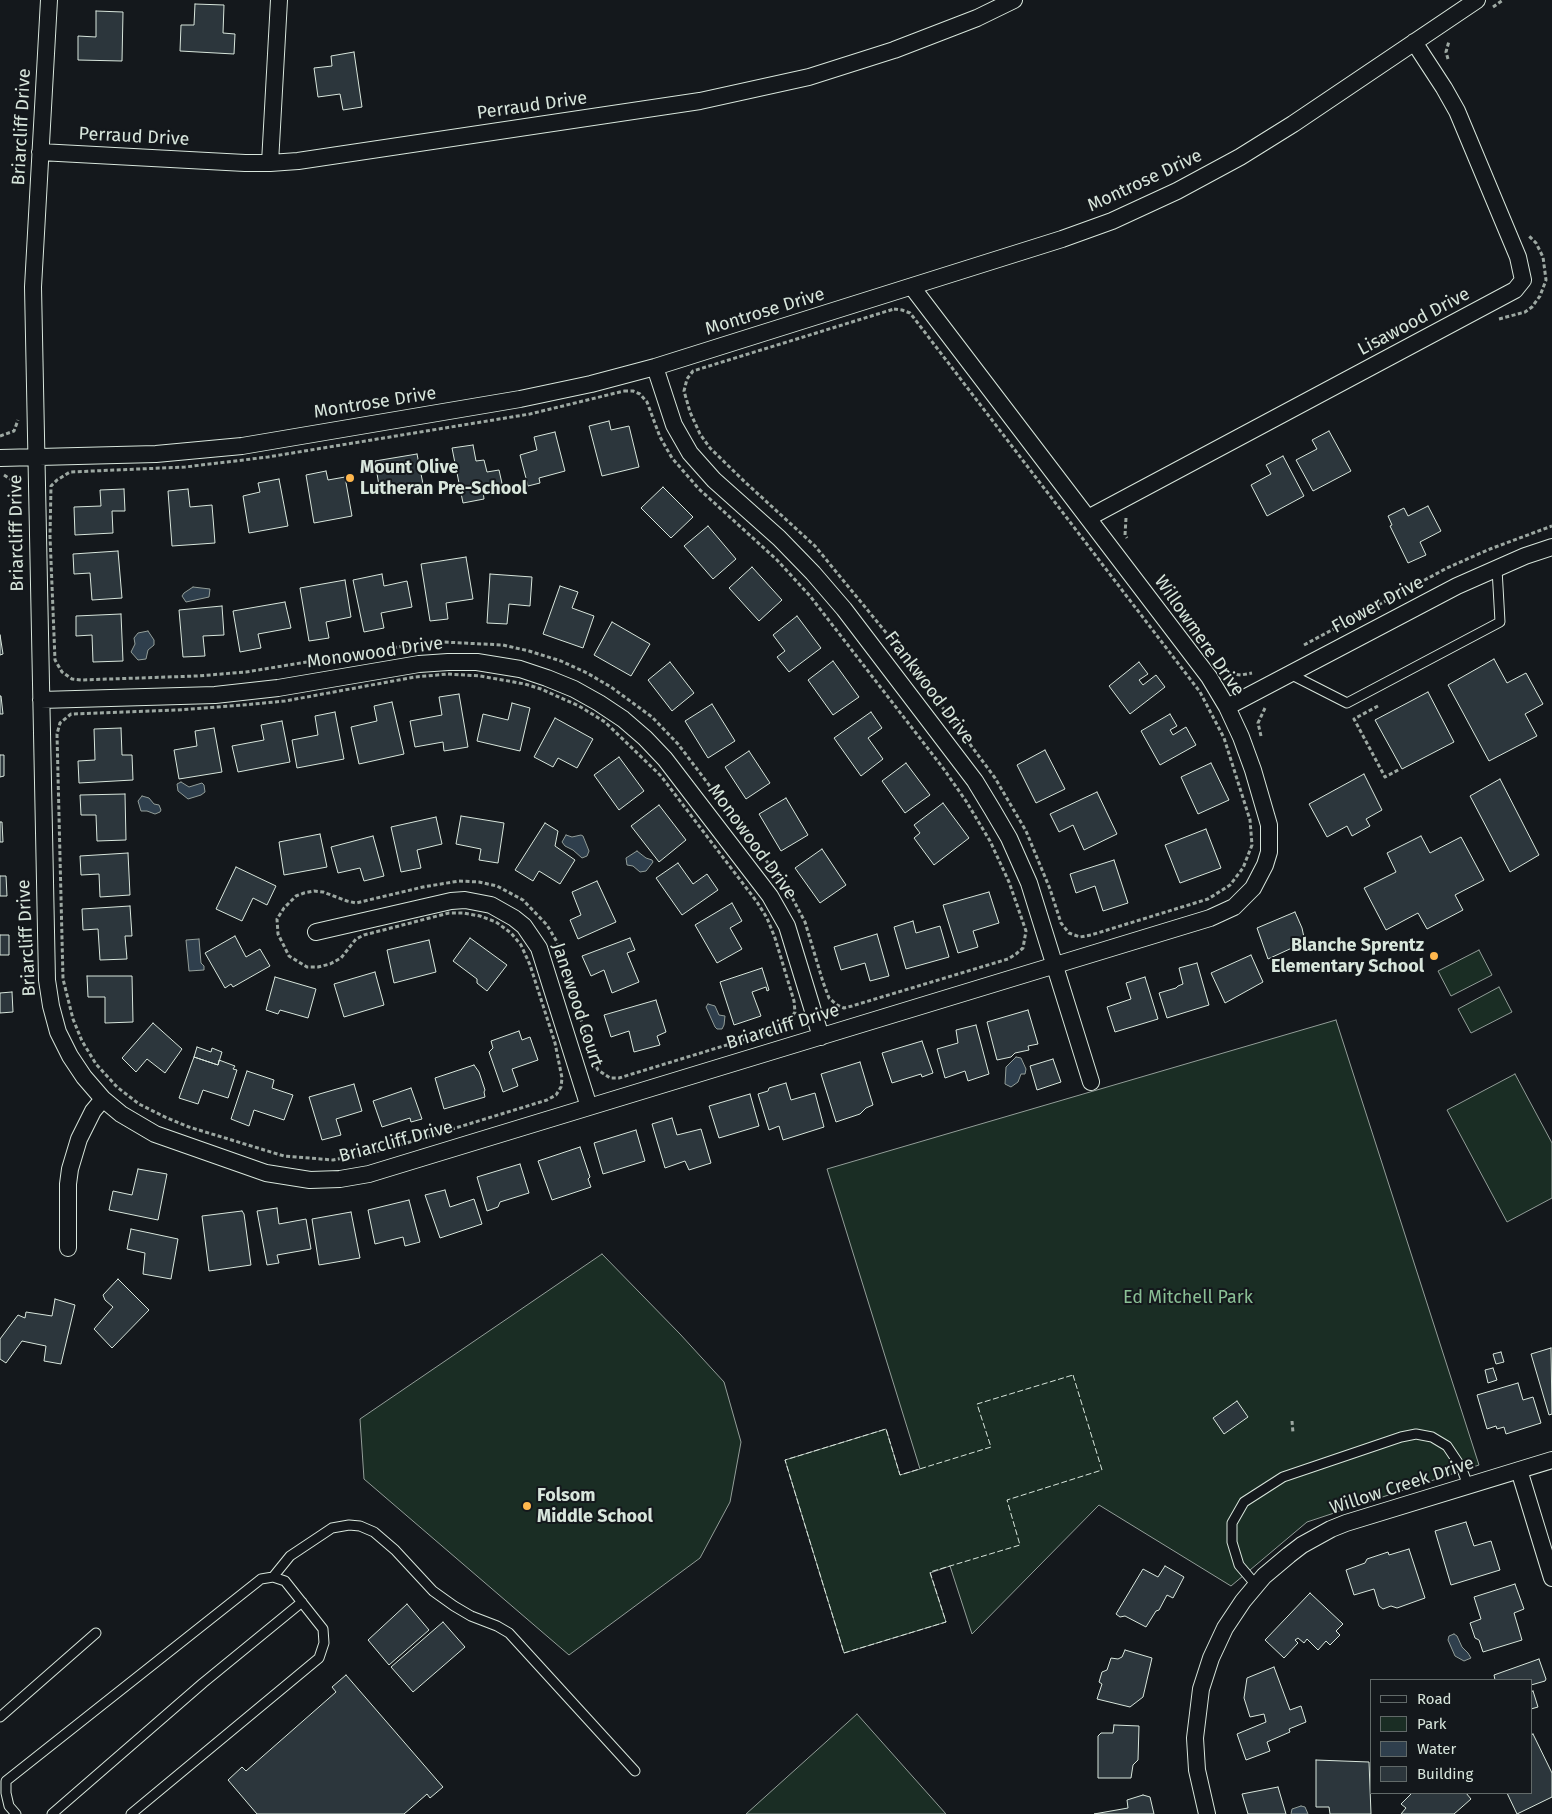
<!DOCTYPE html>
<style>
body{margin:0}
#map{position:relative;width:1552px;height:1814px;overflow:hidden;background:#14181c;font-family:"Fira Sans",sans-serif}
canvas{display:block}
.legend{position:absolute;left:1370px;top:1679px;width:162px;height:115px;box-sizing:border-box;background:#14181c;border:1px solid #626a69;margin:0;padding:6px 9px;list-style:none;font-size:15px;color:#d8e6dc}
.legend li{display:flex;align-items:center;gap:10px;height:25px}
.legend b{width:25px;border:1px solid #626a69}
</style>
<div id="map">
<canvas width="1552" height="1814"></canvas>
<ul class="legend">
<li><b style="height:6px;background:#14181c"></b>Road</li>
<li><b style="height:14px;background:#1a2d24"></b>Park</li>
<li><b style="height:14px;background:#2f3f4d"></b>Water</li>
<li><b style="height:14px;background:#2c363c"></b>Building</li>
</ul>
</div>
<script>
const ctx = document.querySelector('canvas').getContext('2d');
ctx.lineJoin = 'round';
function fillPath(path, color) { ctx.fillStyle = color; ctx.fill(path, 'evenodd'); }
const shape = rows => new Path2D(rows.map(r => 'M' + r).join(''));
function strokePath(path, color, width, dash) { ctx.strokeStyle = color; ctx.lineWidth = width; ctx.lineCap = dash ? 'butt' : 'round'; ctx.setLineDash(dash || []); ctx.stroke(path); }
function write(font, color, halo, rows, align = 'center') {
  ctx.font = font + ' "Fira Sans",sans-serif'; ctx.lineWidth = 4; ctx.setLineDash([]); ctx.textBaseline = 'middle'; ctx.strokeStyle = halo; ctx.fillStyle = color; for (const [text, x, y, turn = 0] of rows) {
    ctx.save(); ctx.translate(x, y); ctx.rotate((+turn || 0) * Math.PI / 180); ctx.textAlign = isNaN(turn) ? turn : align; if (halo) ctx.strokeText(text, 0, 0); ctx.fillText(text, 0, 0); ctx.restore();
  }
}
const green = shape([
 [1479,950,1492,975,1451,996,1438,971,1479,950],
 [1499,987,1512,1012,1471,1033,1458,1009,1499,987],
 [1336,1020,1479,1465,1307,1522,1231,1586,1099,1505,972,1634,950,1566,930,1573,946,1622,844,1653,785,1460,886,1429,900,1475,920,1469,827,1169,1336,1020],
 [1515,1074,1552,1143,1552,1198,1507,1222,1447,1110,1515,1074],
 [602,1254,680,1334,724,1382,741,1442,730,1502,700,1558,569,1655,364,1479,360,1419,602,1254],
 [857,1714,946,1814,746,1814,857,1714]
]);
fillPath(green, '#1a2d24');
strokePath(green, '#939e99', 1);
const water = shape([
 [193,587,210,589,209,597,186,602,182,596,184,593,193,587],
 [148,631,154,640,154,645,148,650,146,659,138,660,131,652,135,644,134,638,138,633,148,631],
 [181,782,189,787,202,783,204,785,205,792,201,795,188,799,178,791,177,784,181,782],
 [142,796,149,798,154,804,159,805,161,810,160,812,155,814,147,811,141,811,138,801,142,796],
 [566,835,572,837,581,835,583,836,589,851,587,856,582,858,573,850,565,846,562,842,566,835],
 [637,851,646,858,652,860,653,862,646,871,640,872,633,866,627,865,626,858,637,851],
 [199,939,201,963,204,966,204,970,189,971,186,940,199,939],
 [708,1004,715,1006,719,1015,725,1016,724,1025,722,1029,717,1029,715,1027,706,1007,708,1004],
 [1016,1057,1021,1058,1026,1069,1025,1074,1021,1074,1018,1082,1011,1087,1005,1084,1006,1067,1016,1057],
 [1454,1634,1457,1636,1462,1647,1468,1653,1471,1658,1464,1661,1455,1656,1448,1640,1449,1636,1454,1634],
 [1301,1806,1305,1807,1308,1814,1291,1814,1292,1809,1301,1806]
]);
fillPath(water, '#2f3f4d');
strokePath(water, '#939e99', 1);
const building = shape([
 [195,4,224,5,223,33,235,34,234,54,180,51,181,25,194,25,195,4],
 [96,11,123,12,122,61,78,60,78,36,96,37,96,11],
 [354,52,362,107,343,110,340,94,318,97,314,68,332,66,331,56,354,52],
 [609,421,611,430,629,426,639,467,602,476,589,426,609,421],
 [1329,431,1351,471,1313,491,1296,460,1317,449,1312,440,1329,431],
 [555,432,565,471,539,478,540,483,528,486,520,455,537,450,534,437,555,432],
 [473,445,476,461,484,460,487,472,499,470,503,488,483,491,484,499,463,503,452,448,473,445],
 [417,454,423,484,380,492,375,461,417,454],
 [1283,456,1304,496,1267,516,1251,485,1271,474,1266,465,1283,456],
 [326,471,328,480,345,477,352,516,314,523,306,475,326,471],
 [279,479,288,526,249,533,243,496,260,492,258,483,279,479],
 [663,487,693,517,671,538,641,508,663,487],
 [124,489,125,511,112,511,113,533,75,535,74,507,101,506,100,490,124,489],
 [188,489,190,507,212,505,215,543,172,546,168,491,188,489],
 [1428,506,1441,531,1420,542,1426,555,1408,563,1390,526,1392,525,1388,516,1404,508,1408,516,1428,506],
 [708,526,736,559,713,579,684,546,708,526],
 [118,551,122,598,92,600,90,573,74,574,73,554,118,551],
 [466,557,473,599,446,603,448,619,430,621,421,564,466,557],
 [752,567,782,600,759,621,729,588,752,567],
 [382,574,384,586,407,581,412,607,381,613,384,628,364,632,353,580,382,574],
 [490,574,532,577,530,606,509,604,507,624,487,623,490,574],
 [345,580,351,617,326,622,329,638,309,641,300,588,345,580],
 [560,586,578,592,572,608,594,616,583,648,543,634,560,586],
 [285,602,291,628,258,634,261,648,240,652,233,611,285,602],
 [222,606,224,635,203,636,205,656,183,657,179,610,222,606],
 [121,614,123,661,93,662,92,635,76,636,76,616,121,614],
 [797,616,821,648,789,672,777,657,785,651,773,635,797,616],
 [612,622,650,644,631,676,594,655,612,622],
 [0,635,3,654,0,655,0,635],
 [1494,659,1507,683,1526,673,1543,704,1525,714,1537,736,1489,761,1448,685,1494,659],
 [833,661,859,697,833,715,808,680,833,661],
 [670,662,694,693,672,711,648,680,670,662],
 [1139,662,1148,674,1139,680,1143,685,1156,675,1165,687,1130,714,1109,686,1139,662],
 [1428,692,1454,742,1402,769,1375,720,1428,692],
 [459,694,468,747,444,751,443,742,415,747,410,721,442,715,439,697,459,694],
 [0,696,1,696,3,714,0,714,0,696],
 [392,702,404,754,359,764,351,727,377,721,374,706,392,702],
 [512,703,530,708,520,751,477,741,483,714,508,720,512,703],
 [712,704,735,741,708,758,685,721,712,704],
 [335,712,344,759,297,768,292,740,318,735,315,716,335,712],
 [871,712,882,728,868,738,883,759,861,776,834,738,871,712],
 [1170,714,1177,726,1170,730,1173,735,1186,727,1196,745,1160,765,1141,731,1170,714],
 [555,718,593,739,577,768,558,758,553,767,534,757,555,718],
 [282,721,290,762,238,772,232,746,264,740,261,725,282,721],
 [121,728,122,755,132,755,133,780,79,783,78,761,95,760,94,729,121,728],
 [214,728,222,772,179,779,174,750,197,746,195,731,214,728],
 [1045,750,1065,789,1036,803,1017,765,1045,750],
 [749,751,770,783,746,799,725,767,749,751],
 [0,755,4,755,4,776,0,777,0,755],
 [619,757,644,791,619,810,594,775,619,757],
 [906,763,930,795,905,813,882,781,906,763],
 [1211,763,1229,800,1198,814,1181,777,1211,763],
 [1364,774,1382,810,1366,819,1370,826,1352,836,1347,826,1327,837,1309,804,1364,774],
 [1500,779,1539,855,1510,872,1470,796,1500,779],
 [1097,792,1117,834,1084,850,1073,825,1059,832,1050,814,1097,792],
 [125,794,126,840,97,841,96,815,81,815,80,795,125,794],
 [786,798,808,835,781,851,759,814,786,798],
 [943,803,969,838,934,865,914,838,920,833,914,825,943,803],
 [659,805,686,840,659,862,631,826,659,805],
 [461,816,504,823,498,863,479,860,481,849,456,844,461,816],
 [436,817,442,844,417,850,421,868,401,872,391,827,436,817],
 [0,822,2,822,3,842,0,842,0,822],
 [545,823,558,831,555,846,575,860,560,884,539,871,533,881,515,870,545,823],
 [1206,829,1221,868,1180,883,1165,845,1206,829],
 [320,834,327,867,284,875,279,842,320,834],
 [373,836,384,876,364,881,360,868,338,873,331,847,373,836],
 [1421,836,1430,853,1461,837,1484,880,1455,895,1463,910,1427,929,1418,913,1386,930,1364,888,1396,872,1387,853,1421,836],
 [822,849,846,885,820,903,795,868,822,849],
 [128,853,130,895,100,897,99,874,81,875,80,856,128,853],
 [1114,860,1128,903,1103,911,1095,886,1076,893,1070,874,1114,860],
 [678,863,693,884,707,874,718,890,682,915,656,878,678,863],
 [236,867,276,886,267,905,253,898,242,921,216,909,236,867],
 [0,876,6,876,7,896,0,896,0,876],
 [597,881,616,922,578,939,570,920,581,915,572,892,597,881],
 [989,892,999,923,973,931,978,947,958,953,943,905,989,892],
 [732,903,742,921,730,928,742,949,717,963,695,925,732,903],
 [130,906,132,936,125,936,127,959,100,960,98,929,83,930,82,909,130,906],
 [1295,912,1302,928,1305,942,1268,959,1257,928,1295,912],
 [913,921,916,933,940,926,949,957,906,969,894,927,913,921],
 [877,934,889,976,870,981,865,963,841,970,834,947,877,934],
 [0,935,9,935,9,955,0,955,0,935],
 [235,936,246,957,260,949,270,966,233,987,231,984,225,988,205,953,235,936],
 [470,938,507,965,487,991,477,983,477,979,453,961,470,938],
 [630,938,635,950,627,953,639,982,612,993,604,970,591,976,582,956,630,938],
 [429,940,436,972,394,983,387,950,429,940],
 [1251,955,1263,982,1225,1003,1211,973,1251,955],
 [1197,963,1209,1005,1167,1018,1159,993,1176,988,1178,986,1183,984,1179,968,1197,963],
 [762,968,769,990,767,991,766,987,752,992,761,1016,734,1025,720,982,762,968],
 [375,972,384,1005,344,1017,334,984,375,972],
 [87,976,132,976,133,1022,105,1023,105,997,88,997,87,976],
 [275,977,316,989,308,1018,280,1010,278,1014,266,1010,275,977],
 [1145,977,1158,1019,1115,1032,1107,1007,1131,999,1126,983,1145,977],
 [12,992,13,1012,0,1013,0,993,12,992],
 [656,1000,666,1032,657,1036,660,1045,634,1052,629,1031,611,1037,604,1015,656,1000],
 [1028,1010,1038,1044,1028,1046,1029,1050,1015,1053,1011,1057,997,1060,987,1022,1028,1010],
 [153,1023,182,1049,165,1073,147,1059,136,1072,122,1058,153,1023],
 [976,1025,989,1074,968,1081,965,1071,945,1078,937,1049,958,1043,956,1030,976,1025],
 [519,1031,522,1040,530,1037,538,1060,512,1069,518,1086,503,1092,489,1052,493,1048,491,1041,519,1031],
 [922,1041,933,1073,922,1077,921,1074,892,1083,882,1053,922,1041],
 [197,1047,211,1052,212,1048,222,1052,218,1065,194,1057,197,1047],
 [194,1057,218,1065,219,1060,235,1066,233,1069,237,1070,228,1098,203,1090,198,1104,179,1098,194,1057],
 [1053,1059,1061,1082,1037,1090,1030,1066,1053,1059],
 [860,1062,873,1105,866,1108,860,1114,836,1122,821,1074,860,1062],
 [474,1065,479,1072,485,1090,484,1092,485,1097,444,1109,435,1078,474,1065],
 [247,1071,274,1080,272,1088,293,1095,284,1120,254,1110,249,1126,231,1119,247,1071],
 [786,1083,791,1100,815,1093,824,1127,783,1140,779,1126,769,1130,758,1094,768,1091,769,1088,786,1083],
 [354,1084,362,1111,336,1119,341,1135,322,1140,309,1097,354,1084],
 [411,1088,422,1119,411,1122,410,1118,382,1127,373,1101,411,1088],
 [750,1094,759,1126,719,1138,709,1106,750,1094],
 [672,1118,677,1135,701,1129,711,1163,689,1170,685,1161,665,1168,652,1124,672,1118],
 [636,1130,645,1161,603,1174,594,1143,636,1130],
 [580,1147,590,1177,588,1179,591,1187,552,1200,538,1161,580,1147],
 [520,1164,529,1193,500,1202,498,1207,487,1211,477,1177,520,1164],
 [138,1169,167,1174,158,1220,109,1210,113,1191,132,1195,138,1169],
 [445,1190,450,1207,474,1199,482,1224,440,1238,425,1195,445,1190],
 [409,1200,420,1242,405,1246,403,1237,375,1244,368,1210,409,1200],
 [277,1208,279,1224,306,1219,311,1249,277,1255,279,1263,267,1265,257,1211,277,1208],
 [242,1211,244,1214,251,1265,209,1271,202,1216,242,1211],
 [351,1212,360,1258,319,1265,312,1219,351,1212],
 [131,1229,178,1239,171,1279,143,1274,145,1253,127,1249,131,1229],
 [118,1279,149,1310,112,1348,94,1329,113,1307,105,1300,103,1295,118,1279],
 [55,1299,75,1305,61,1364,44,1361,46,1346,22,1341,6,1363,0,1359,0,1339,18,1315,25,1318,26,1312,52,1316,55,1299],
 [1551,1348,1552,1414,1549,1415,1531,1354,1551,1348],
 [1501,1352,1504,1362,1496,1364,1493,1354,1501,1352],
 [1493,1368,1497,1380,1488,1383,1485,1370,1493,1368],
 [1518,1383,1523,1400,1533,1397,1541,1423,1506,1434,1504,1427,1497,1429,1496,1426,1487,1429,1477,1395,1518,1383],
 [1237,1401,1248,1417,1224,1434,1213,1418,1237,1401],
 [1466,1522,1474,1546,1491,1541,1500,1570,1451,1585,1435,1531,1466,1522],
 [1409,1549,1425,1598,1397,1608,1391,1606,1383,1609,1379,1606,1374,1589,1354,1595,1346,1570,1365,1563,1367,1559,1388,1552,1389,1555,1409,1549],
 [1165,1566,1184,1577,1173,1598,1167,1595,1159,1610,1156,1611,1146,1627,1125,1616,1120,1617,1116,1614,1143,1569,1158,1577,1165,1566],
 [1515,1584,1524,1609,1514,1613,1522,1640,1483,1652,1479,1640,1475,1638,1470,1623,1481,1619,1474,1597,1515,1584],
 [1310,1593,1343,1624,1336,1631,1340,1635,1330,1645,1326,1641,1318,1650,1307,1639,1304,1643,1298,1638,1295,1640,1298,1643,1284,1658,1265,1640,1310,1593],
 [407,1604,429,1630,389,1665,368,1640,407,1604],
 [443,1622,465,1647,413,1692,391,1667,443,1622],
 [1125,1650,1152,1658,1143,1697,1130,1707,1097,1699,1102,1684,1099,1682,1102,1672,1107,1670,1111,1658,1118,1659,1122,1657,1125,1650],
 [1539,1659,1546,1679,1545,1681,1531,1685,1531,1680,1495,1680,1494,1675,1539,1659],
 [1274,1667,1290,1710,1301,1706,1306,1722,1289,1729,1290,1732,1267,1742,1270,1751,1246,1760,1237,1734,1266,1722,1264,1714,1250,1717,1244,1698,1247,1678,1274,1667],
 [346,1675,443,1787,430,1798,427,1794,404,1814,257,1814,228,1780,242,1767,246,1771,336,1692,332,1687,346,1675],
 [1533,1691,1538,1707,1531,1709,1531,1692,1533,1691],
 [1114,1725,1139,1726,1138,1760,1133,1765,1131,1778,1098,1778,1098,1736,1101,1733,1113,1733,1114,1725],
 [1533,1734,1552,1773,1552,1797,1517,1814,1507,1793,1531,1793,1531,1735,1533,1734],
 [1316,1760,1369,1762,1371,1814,1330,1814,1329,1807,1316,1807,1316,1760],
 [1278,1787,1286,1814,1248,1814,1242,1794,1278,1787],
 [1412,1793,1466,1793,1471,1799,1454,1814,1401,1814,1406,1808,1401,1804,1412,1793],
 [1143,1795,1150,1797,1154,1814,1094,1814,1128,1808,1127,1800,1143,1795]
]);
fillPath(building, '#2c363c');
strokePath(building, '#d8e6dc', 1);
const service = shape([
 [1290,674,1347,703,1500,622,1497,569],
 [273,1577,290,1556,332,1528,349,1525,360,1526,374,1532,395,1550,433,1591,454,1606,471,1616,497,1626,509,1633,635,1771],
 [1256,1585,1239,1565,1232,1542,1232,1523,1244,1502,1283,1477,1401,1437,1416,1434,1432,1437,1447,1446,1461,1467,1468,1485],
 [0,1717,96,1633],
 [16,1814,9,1806,6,1793,6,1781,261,1579,273,1577,285,1581,323,1629,324,1643,319,1658,131,1814],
 [52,1814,203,1683,302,1602]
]);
const minor = shape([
 [49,0,33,287,47,980,51,1006,58,1032,70,1056,84,1077,103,1099,121,1114,155,1134,266,1173,310,1180,340,1179,369,1174,1210,918,1234,907,1253,888,1265,865,1269,852,1269,825,1253,770,1241,737,1227,707,1209,677,912,287],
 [40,152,245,163,270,163,298,161,700,101,809,77,894,50,977,18,1014,0],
 [270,163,279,0],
 [655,367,674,425,690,453,714,480,779,538,813,573,844,609,975,781,992,809,1009,838,1029,883,1091,1082],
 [0,458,156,454,242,446,520,399,591,384,655,367,1062,239,1112,221,1177,191,1240,157,1293,124,1477,0],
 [1088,518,1515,290,1523,280,1518,257,1457,111,1444,88,1414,42],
 [41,700,215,695,278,688,419,664,448,662,477,662,520,669,547,678,574,689,599,703,623,719,645,738,665,759,770,896,787,926,821,1037],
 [1227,707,1457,586,1525,556,1552,547],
 [316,932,451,901,465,900,491,905,514,918,524,926,539,948,589,1107],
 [68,1248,68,1184,70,1169,79,1139,93,1111,103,1099],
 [1519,1470,1552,1578],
 [1207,1814,1197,1770,1195,1738,1201,1689,1211,1658,1225,1628,1243,1601,1264,1576,1289,1555,1302,1545,1331,1529,1346,1523,1552,1460]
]);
strokePath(service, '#d8e6dc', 11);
strokePath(minor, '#d8e6dc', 18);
strokePath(shape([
 [1493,7,1503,0],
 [1448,59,1446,52,1449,41],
 [894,309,902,310,910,313,917,322,1200,692,1224,738,1250,820,1252,845,1243,868,1230,885,1208,899,1091,935,1080,937,1069,933,1061,923,1050,889,1026,831,995,778,964,736,888,635,815,546,745,482,710,448,700,434,690,412,684,391,687,379,693,371,894,309],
 [1499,319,1525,312,1532,307,1540,296,1546,280,1543,257,1536,243,1528,235],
 [624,391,633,391,640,394,647,402,660,437,672,458,699,489,777,560,810,596,943,768,966,801,990,841,1009,882,1026,931,1023,948,1016,954,1008,959,852,1006,844,1008,837,1005,829,998,823,982,805,922,787,888,678,744,652,717,611,687,587,673,561,661,529,651,503,645,443,642,404,646,246,672,197,676,81,680,72,679,62,672,55,660,50,536,51,486,57,480,70,472,185,467,268,457,530,414,624,391],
 [0,436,14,431,18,420],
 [4,475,15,482,20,488],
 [1126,518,1125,535,1127,538],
 [1304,645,1447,568,1490,549,1552,526],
 [1225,669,1233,674,1241,675,1252,673],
 [448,674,480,676,525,684,541,689,579,706,605,722,661,776,757,902,767,918,775,938,794,1001,795,1012,787,1025,779,1029,619,1078,610,1078,598,1070,594,1062,557,942,547,925,523,900,497,886,479,882,459,881,423,887,356,903,347,901,323,892,314,891,304,893,296,896,284,908,277,919,278,934,289,956,307,967,318,967,330,964,341,958,356,939,364,935,449,913,463,913,480,916,496,922,511,933,521,945,530,965,555,1043,562,1078,561,1087,556,1095,547,1100,387,1149,333,1160,284,1156,189,1127,165,1117,139,1104,117,1087,96,1064,82,1041,73,1019,63,979,57,734,60,723,71,714,177,710,243,705,285,701,415,677,448,674],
 [1378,706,1354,719,1385,777,1400,769],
 [1261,736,1258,723,1265,708],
 [1292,1421,1293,1433]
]), '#9da8a2', 3, [4, 2.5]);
strokePath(service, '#14181c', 9);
strokePath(minor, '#14181c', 16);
strokePath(shape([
 [1073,1375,1102,1470,1007,1500,1020,1545,930,1572,946,1622,844,1653,785,1460,886,1429,900,1475,991,1447,977,1404,1073,1375]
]), '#d8e6dc', 1, [6, 2.5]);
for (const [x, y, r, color] of [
 [350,478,5,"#ffb74d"],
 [1434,956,5,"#ffb74d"],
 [527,1506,5,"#ffb74d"]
]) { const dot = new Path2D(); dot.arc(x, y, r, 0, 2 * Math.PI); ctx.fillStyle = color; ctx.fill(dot); strokePath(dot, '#14181c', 2); }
write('18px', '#d8e6dc', '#14181c', [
 ["Perraud Drive",532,106,-8],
 ["Briarcliff Drive",22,127,-87],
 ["Perraud Drive",134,137,3],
 ["Montrose Drive",1145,181,-25],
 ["Montrose Drive",765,312,-17],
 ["Lisawood Drive",1414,322,-28],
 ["Montrose Drive",375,403,-9],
 ["Briarcliff Drive",17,533,-91],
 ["Flower Drive",1378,605,-28],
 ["Willowmere Drive",1199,636,55],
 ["Monowood Drive",375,653,-8],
 ["Frankwood Drive",929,688,53],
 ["Monowood Drive",752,842,54],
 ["Briarcliff Drive",27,938,-93],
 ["Janewood Court",577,1005,72],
 ["Briarcliff Drive",783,1027,-17],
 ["Briarcliff Drive",396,1142,-15],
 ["Willow Creek Drive",1402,1486,-18]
]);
write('bold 18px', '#d8e6dc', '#14181c', [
 ["Mount Olive",360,468],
 ["Lutheran Pre-School",360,489],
 ["Blanche Sprentz",1424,946,"right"],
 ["Elementary School",1424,967,"right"],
 ["Folsom",537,1496],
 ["Middle School",537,1517]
], 'left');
write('18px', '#8ac095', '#14181c', [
 ["Ed Mitchell Park",1188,1298]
]);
</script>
